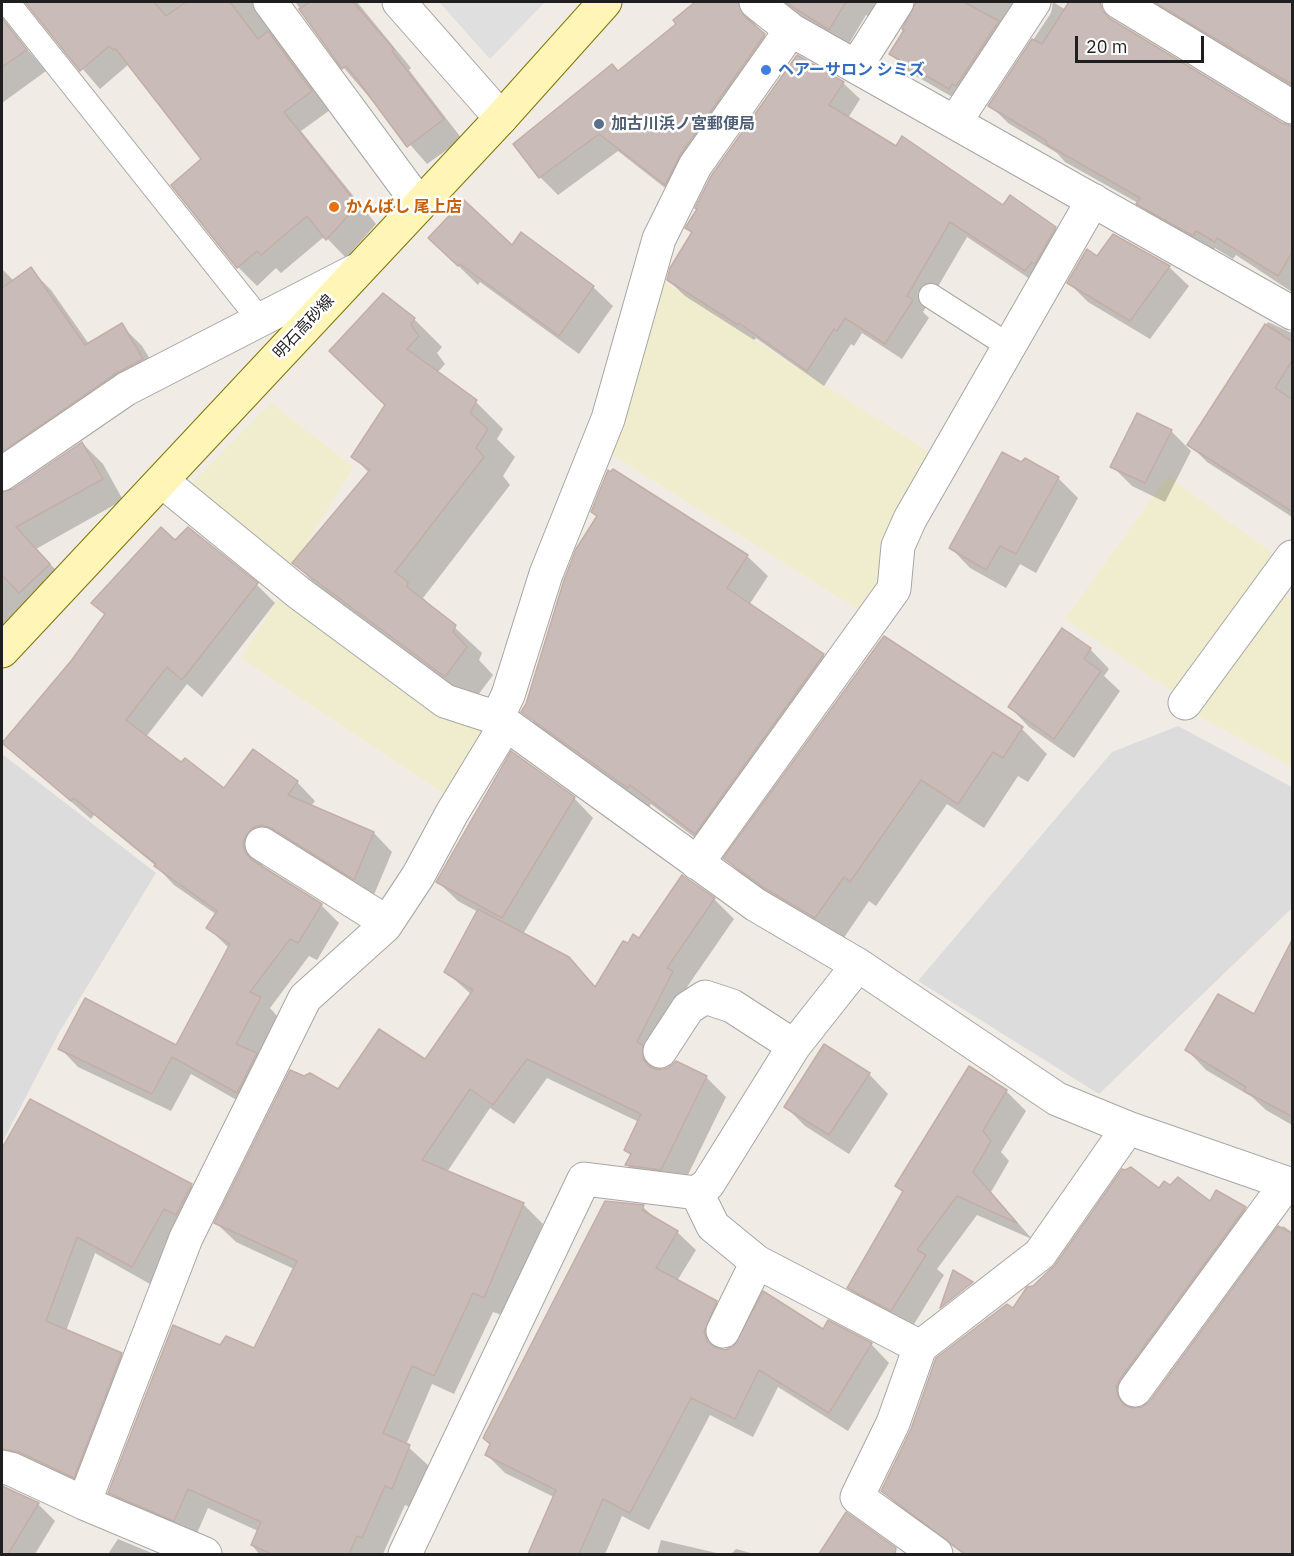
<!DOCTYPE html>
<meta charset="utf-8">
<style>
body{margin:0}
#map{position:relative;width:1294px;height:1556px;overflow:hidden;background:#f1ebe5;font-family:"IBM Plex Sans",sans-serif}
canvas{display:block}
.frame{position:absolute;inset:0;border:3px solid #1f1f1f;pointer-events:none}
.scale{position:absolute;left:1075px;top:36px;width:129px;height:27px;box-sizing:border-box;border:3px solid #1f1f1f;border-top:0;padding-left:8px;font-size:18px;line-height:21px;white-space:nowrap;color:#1f1f1f;-webkit-text-stroke:4px #fff;paint-order:stroke}
</style>
<div id="map">
<canvas width="1294" height="1556"></canvas>
<div class="frame"></div>
<div class="scale">20 m</div>
</div>
<script>
const ctx = document.querySelector('canvas').getContext('2d');
ctx.lineJoin = 'round';
function fillPath(path, color) { ctx.fillStyle = color; ctx.fill(path, 'evenodd'); }
const shape = rows => new Path2D(rows.map(r => 'M' + r).join(''));
function strokePath(path, color, width, dash) { ctx.strokeStyle = color; ctx.lineWidth = width; ctx.lineCap = dash ? 'butt' : 'round'; ctx.setLineDash(dash || []); ctx.stroke(path); }
function write(font, color, halo, rows, align = 'center') {
  ctx.font = font + ' "IBM Plex Sans","Noto Sans JP",sans-serif'; ctx.lineWidth = 5; ctx.setLineDash([]); ctx.textBaseline = 'middle'; ctx.strokeStyle = halo; ctx.fillStyle = color; for (const [text, x, y, turn = 0] of rows) {
    ctx.save(); ctx.translate(x, y); ctx.rotate((+turn || 0) * Math.PI / 180); ctx.textAlign = isNaN(turn) ? turn : align; if (halo) ctx.strokeText(text, 0, 0); ctx.fillText(text, 0, 0); ctx.restore();
  }
}
fillPath(shape([
 [1178,726,1292,787,1292,908,1099,1094,918,981,1112,752],
 [2,754,156,873,60,1031,2,1143]
]), '#dddcdc');
fillPath(shape([
 [656,276,935,456,887,536,880,552,881,587,862,612,603,449],
 [271,403,354,467,291,568,191,484],
 [1168,476,1280,559,1178,695,1065,619],
 [283,591,483,729,486,742,453,800,241,658],
 [1277,591,1292,600,1292,767,1188,710]
]), '#f0edcf');
fillPath(shape([
 [439,2,545,2,490,59]
]), '#dfdfdf');
fillPath(shape([
 [25,2,288,2,330,110,301,131,376,224,346,258,325,236,281,273,276,268,257,286,238,267,173,185,203,159,129,64,100,89],
 [288,2,357,2,411,68,409,70,462,139,427,164,344,68,296,3],
 [697,2,773,2,755,18,756,27,782,53,683,202,618,151,558,195,540,177,516,144,618,73,678,24,675,20],
 [780,2,913,2,888,27,866,15,847,47,821,32],
 [917,2,1044,2,968,106,909,72,891,54],
 [1053,2,1115,40,1282,125,1292,127,1292,292,1236,255,1233,259,1215,248,1212,253,1156,221,1138,203,1065,162,1057,153,1008,123,990,105,1051,13],
 [1154,2,1292,2,1292,91,1167,15],
 [2,20,46,71,2,103],
 [843,83,860,99,848,118,1004,207,1055,228,1071,245,1042,287,967,237,923,312,929,318,902,359,862,333,854,346,851,344,824,386,756,338,754,340,685,296,668,280,693,233,687,227],
 [1114,236,1169,267,1189,286,1150,339,1088,302,1069,283,1097,258],
 [430,238,513,248,593,287,613,306,579,354,480,282,478,285],
 [2,269,14,281,30,269,51,290,89,344,121,325,142,346,163,380,6,487,5,494,82,443,103,464,123,500,36,549,70,585,2,632],
 [383,295,414,319,442,347,437,353,445,364,437,373,476,402,503,429,497,439,515,457,503,476,510,485,423,598,482,653,479,660,493,675,472,703,321,590,294,563,369,473,353,456,387,406],
 [1268,322,1292,333,1292,517,1207,462,1189,444],
 [1171,431,1191,451,1165,502,1132,486,1112,466],
 [1025,460,1058,478,1078,498,1036,573,1020,564,1006,588,970,568,951,548],
 [613,471,747,556,768,576,749,605,823,655,844,676,716,854,651,804,649,807,543,732,523,711,528,704],
 [175,542,257,585,275,603,202,697,187,684,146,737,181,764,224,790,297,782,315,801,311,806,374,833,392,852,373,897,265,852,262,868,321,905,339,923,317,960,309,956,270,1008,278,1017,256,1111,191,1074,171,1111,78,1067,60,1048,177,1047,230,949,208,928,217,915,174,885,156,866,94,815,91,819,4,743],
 [1090,649,1109,669,1104,676,1120,691,1074,758,1029,727,1010,707],
 [1022,729,1047,754,1028,782,1018,776,984,828,947,804,876,906,869,901,841,942,750,883,725,858],
 [574,798,593,818,523,934,568,958,597,988,629,945,714,899,734,919,687,987,691,992,662,1066,662,1070,706,1077,726,1097,681,1189,646,1185,627,1165,632,1156,626,1150,639,1122,547,1078,514,1124,490,1108,447,1172,523,1204,543,1224,504,1316,493,1312,454,1394,432,1384,406,1445,429,1466,412,1508,405,1505,383,1554,259,1554,252,1545,258,1531,208,1508,194,1540,130,1512,110,1492,221,1347,255,1350,294,1269,236,1242,216,1223,339,1091,425,1061,472,995,446,972,478,912,458,901,438,882],
 [1292,942,1292,1125,1266,1110,1252,1097,1206,1070,1187,1050,1255,1017],
 [869,1074,888,1094,849,1154,805,1126,785,1106],
 [1006,1091,1026,1111,1001,1152,1009,1161,991,1192,1032,1239,977,1215,937,1269,944,1275,911,1329,868,1307,849,1288,904,1193,896,1186],
 [30,1101,191,1186,208,1203,181,1225,150,1284,95,1253,66,1331,121,1354,138,1372,91,1494,2,1480,2,1151],
 [1160,1190,1245,1209,1262,1226,1133,1405,1134,1410,1143,1409,1151,1402,1283,1226,1292,1232,1292,1554,963,1554,900,1508,883,1491,1013,1310,1034,1288],
 [643,1207,657,1220,677,1232,696,1250,677,1281,716,1302,734,1320,722,1351,824,1331,871,1344,889,1363,848,1431,778,1387,753,1437,710,1415,649,1530,622,1516,605,1554,530,1554,554,1497,505,1473,487,1455],
 [2,1488,38,1504,55,1521,35,1554,2,1554],
 [847,1515,887,1544,898,1554,821,1554],
 [118,1539,154,1554,108,1554],
 [661,1540,721,1554,657,1554],
 [736,1549,754,1554,731,1554]
]), '#0003');
const building = shape([
 [25,2,154,2,166,16,186,2,230,2,258,39,268,31,312,91,284,112,358,205,326,240,307,216,261,255,257,251,237,268,171,185,201,159,115,48,113,50,109,46,80,71,25,2],
 [310,2,353,2,394,49,392,51,444,119,407,147,356,78,346,66,342,69,299,9,310,2],
 [695,2,738,2,744,16,765,34,680,155,665,185,599,134,539,178,513,144,612,64,618,71,676,24,673,20,695,2],
 [785,2,846,2,829,30,785,2],
 [916,2,964,2,999,21,956,86,952,84,949,89,889,54,904,30,902,29,916,2],
 [1069,2,1100,2,1102,10,1109,18,1282,123,1293,126,1293,251,1278,276,1217,238,1215,242,1196,231,1193,236,1136,204,1140,198,1046,144,1047,141,988,106,1032,39,1042,44,1069,2],
 [1154,2,1293,2,1293,85,1154,2],
 [2,18,27,50,2,67,2,18],
 [797,55,844,82,829,105,896,146,902,136,1003,205,1010,195,1056,227,1035,264,1032,262,1025,271,950,222,907,296,913,300,885,344,845,318,837,331,834,329,807,371,739,323,738,325,667,280,670,268,692,232,685,228,697,209,695,208,711,176,797,55],
 [464,200,512,245,521,232,594,286,559,336,460,264,458,266,428,238,464,200],
 [1113,234,1170,266,1130,321,1067,283,1087,249,1097,256,1113,234],
 [31,267,85,345,122,323,143,359,115,374,2,452,2,288,31,267],
 [383,293,415,318,411,325,419,336,407,349,477,400,470,413,488,429,476,448,484,457,395,572,408,582,407,587,456,625,453,632,467,647,445,677,292,563,370,470,351,457,385,405,329,351,383,293],
 [1265,324,1293,342,1293,359,1275,388,1293,400,1293,512,1187,445,1265,324],
 [1137,413,1172,430,1145,483,1110,467,1137,413],
 [82,442,103,479,16,527,50,564,19,593,2,575,2,492,13,489,82,442],
 [1002,452,1021,462,1025,458,1059,477,1016,554,1000,546,986,570,949,548,1002,452],
 [613,469,748,555,727,588,824,654,695,834,630,785,628,788,521,712,526,704,564,580,576,549,597,516,591,512,608,470,610,472,613,469],
 [161,527,175,540,188,527,258,583,182,680,167,667,126,720,181,762,185,758,224,788,253,749,298,781,288,795,374,832,354,880,271,828,262,825,254,827,246,835,243,844,245,852,252,860,322,904,298,943,290,939,250,992,261,997,236,1044,257,1053,237,1093,172,1057,152,1094,58,1049,85,998,176,1045,230,944,206,928,217,911,154,866,156,864,74,798,71,801,2,743,71,661,105,614,91,603,161,527],
 [1062,628,1091,648,1084,659,1101,671,1054,739,1008,707,1062,628],
 [884,636,1023,727,1003,758,993,752,958,804,921,780,850,882,844,877,815,918,766,889,723,858,884,636],
 [511,751,575,797,502,918,436,882,511,751],
 [682,875,715,898,667,968,673,971,637,1042,643,1045,643,1059,650,1067,658,1070,668,1068,676,1061,707,1076,661,1170,625,1165,631,1154,624,1150,641,1114,527,1059,493,1105,470,1089,422,1160,524,1203,484,1298,473,1293,434,1376,412,1366,383,1433,410,1445,392,1489,385,1486,362,1538,357,1536,349,1554,272,1554,251,1545,261,1522,188,1489,174,1521,108,1493,173,1325,220,1345,226,1336,254,1348,297,1261,214,1223,290,1070,304,1076,310,1073,338,1089,379,1029,425,1059,473,990,444,972,478,909,569,957,595,987,623,941,628,943,633,934,639,938,682,875],
 [1293,938,1293,1117,1244,1091,1246,1087,1185,1050,1218,994,1254,1014,1293,938],
 [824,1044,870,1073,829,1135,784,1107,824,1044],
 [969,1066,1007,1090,983,1131,991,1141,973,1172,1017,1223,957,1196,917,1250,926,1255,891,1311,847,1288,903,1191,895,1186,969,1066],
 [30,1099,192,1184,176,1215,164,1209,132,1267,77,1237,46,1321,122,1353,74,1478,19,1452,2,1449,2,1148,30,1099],
 [1131,1167,1159,1188,1164,1181,1170,1185,1178,1177,1210,1201,1216,1190,1246,1207,1120,1379,1116,1387,1118,1397,1124,1405,1132,1408,1142,1407,1150,1401,1278,1226,1293,1234,1293,1554,965,1554,881,1491,911,1429,936,1358,1007,1304,1013,1308,1027,1287,1033,1286,1055,1265,1122,1169,1125,1170,1131,1167],
 [605,1201,644,1205,642,1210,678,1231,656,1268,717,1301,704,1332,707,1341,714,1347,725,1350,734,1346,763,1291,823,1329,828,1320,872,1343,829,1413,759,1370,735,1419,691,1398,630,1513,603,1499,579,1554,528,1554,556,1490,485,1455,490,1444,483,1438,605,1201],
 [953,1270,973,1282,940,1308,953,1270],
 [2,1486,39,1503,8,1554,2,1554,2,1486],
 [846,1512,896,1548,895,1554,819,1554,846,1512]
]);
fillPath(building, '#c9bcb8');
strokePath(building, '#c3aea6', 1.5);
const service = shape([
 [7,2,260,320],
 [931,296,1009,346]
]);
const minor = shape([
 [270,2,419,204],
 [399,2,501,118],
 [756,2,791,30,1292,313],
 [1119,2,1292,107],
 [857,65,897,2],
 [955,122,1034,2],
 [2,474,126,389,355,271],
 [162,481,299,593,445,701,497,718,506,724,756,905,858,965,1057,1099,1128,1128,1292,1185],
 [1185,703,1292,557],
 [497,718,508,695,546,574,608,419,659,239,695,166,791,30],
 [262,844,372,913,385,926],
 [697,863,894,589,898,546,910,519,1093,200],
 [660,1051,688,1008,705,997,732,1006,794,1046],
 [697,1193,713,1226,757,1262,920,1347],
 [723,1331,757,1262],
 [1135,1390,1286,1184],
 [2,1467,11,1469,84,1503,205,1554],
 [84,1503,186,1238,305,998,385,926,418,876,452,813,506,724],
 [405,1554,584,1179,697,1193,708,1184,794,1046,858,965],
 [936,1554,857,1497,893,1423,920,1347,1040,1254,1128,1128]
]);
const secondary = shape([
 [2,651,501,118,605,2]
]);
strokePath(service, '#a6a6a6', 26);
strokePath(minor, '#a6a6a6', 35);
strokePath(secondary, '#7d7400', 35);
strokePath(service, '#fff', 24);
strokePath(minor, '#fff', 33);
strokePath(secondary, '#fef5b6', 33);
for (const [x, y, r, color] of [
 [766,70,6,"#3f7fe0"],
 [599,124,6,"#5c6f8a"],
 [334,207,6,"#e8710a"]
]) { const dot = new Path2D(); dot.arc(x, y, r, 0, 2 * Math.PI); ctx.fillStyle = color; ctx.fill(dot); strokePath(dot, '#fff', 2); }
write('bold 16px', '#366cbe', '#fff', [
 ["ヘアーサロン シミズ",778,70]
], 'left');
write('bold 16px', '#4e5e75', '#fff', [
 ["加古川浜ノ宮郵便局",611,124]
], 'left');
write('bold 16px', '#c56008', '#fff', [
 ["かんばし 尾上店",346,207]
], 'left');
write('16px', '#1f1f1f', '#fff', [
 ["明石高砂線",304,327,-47]
]);
</script>
